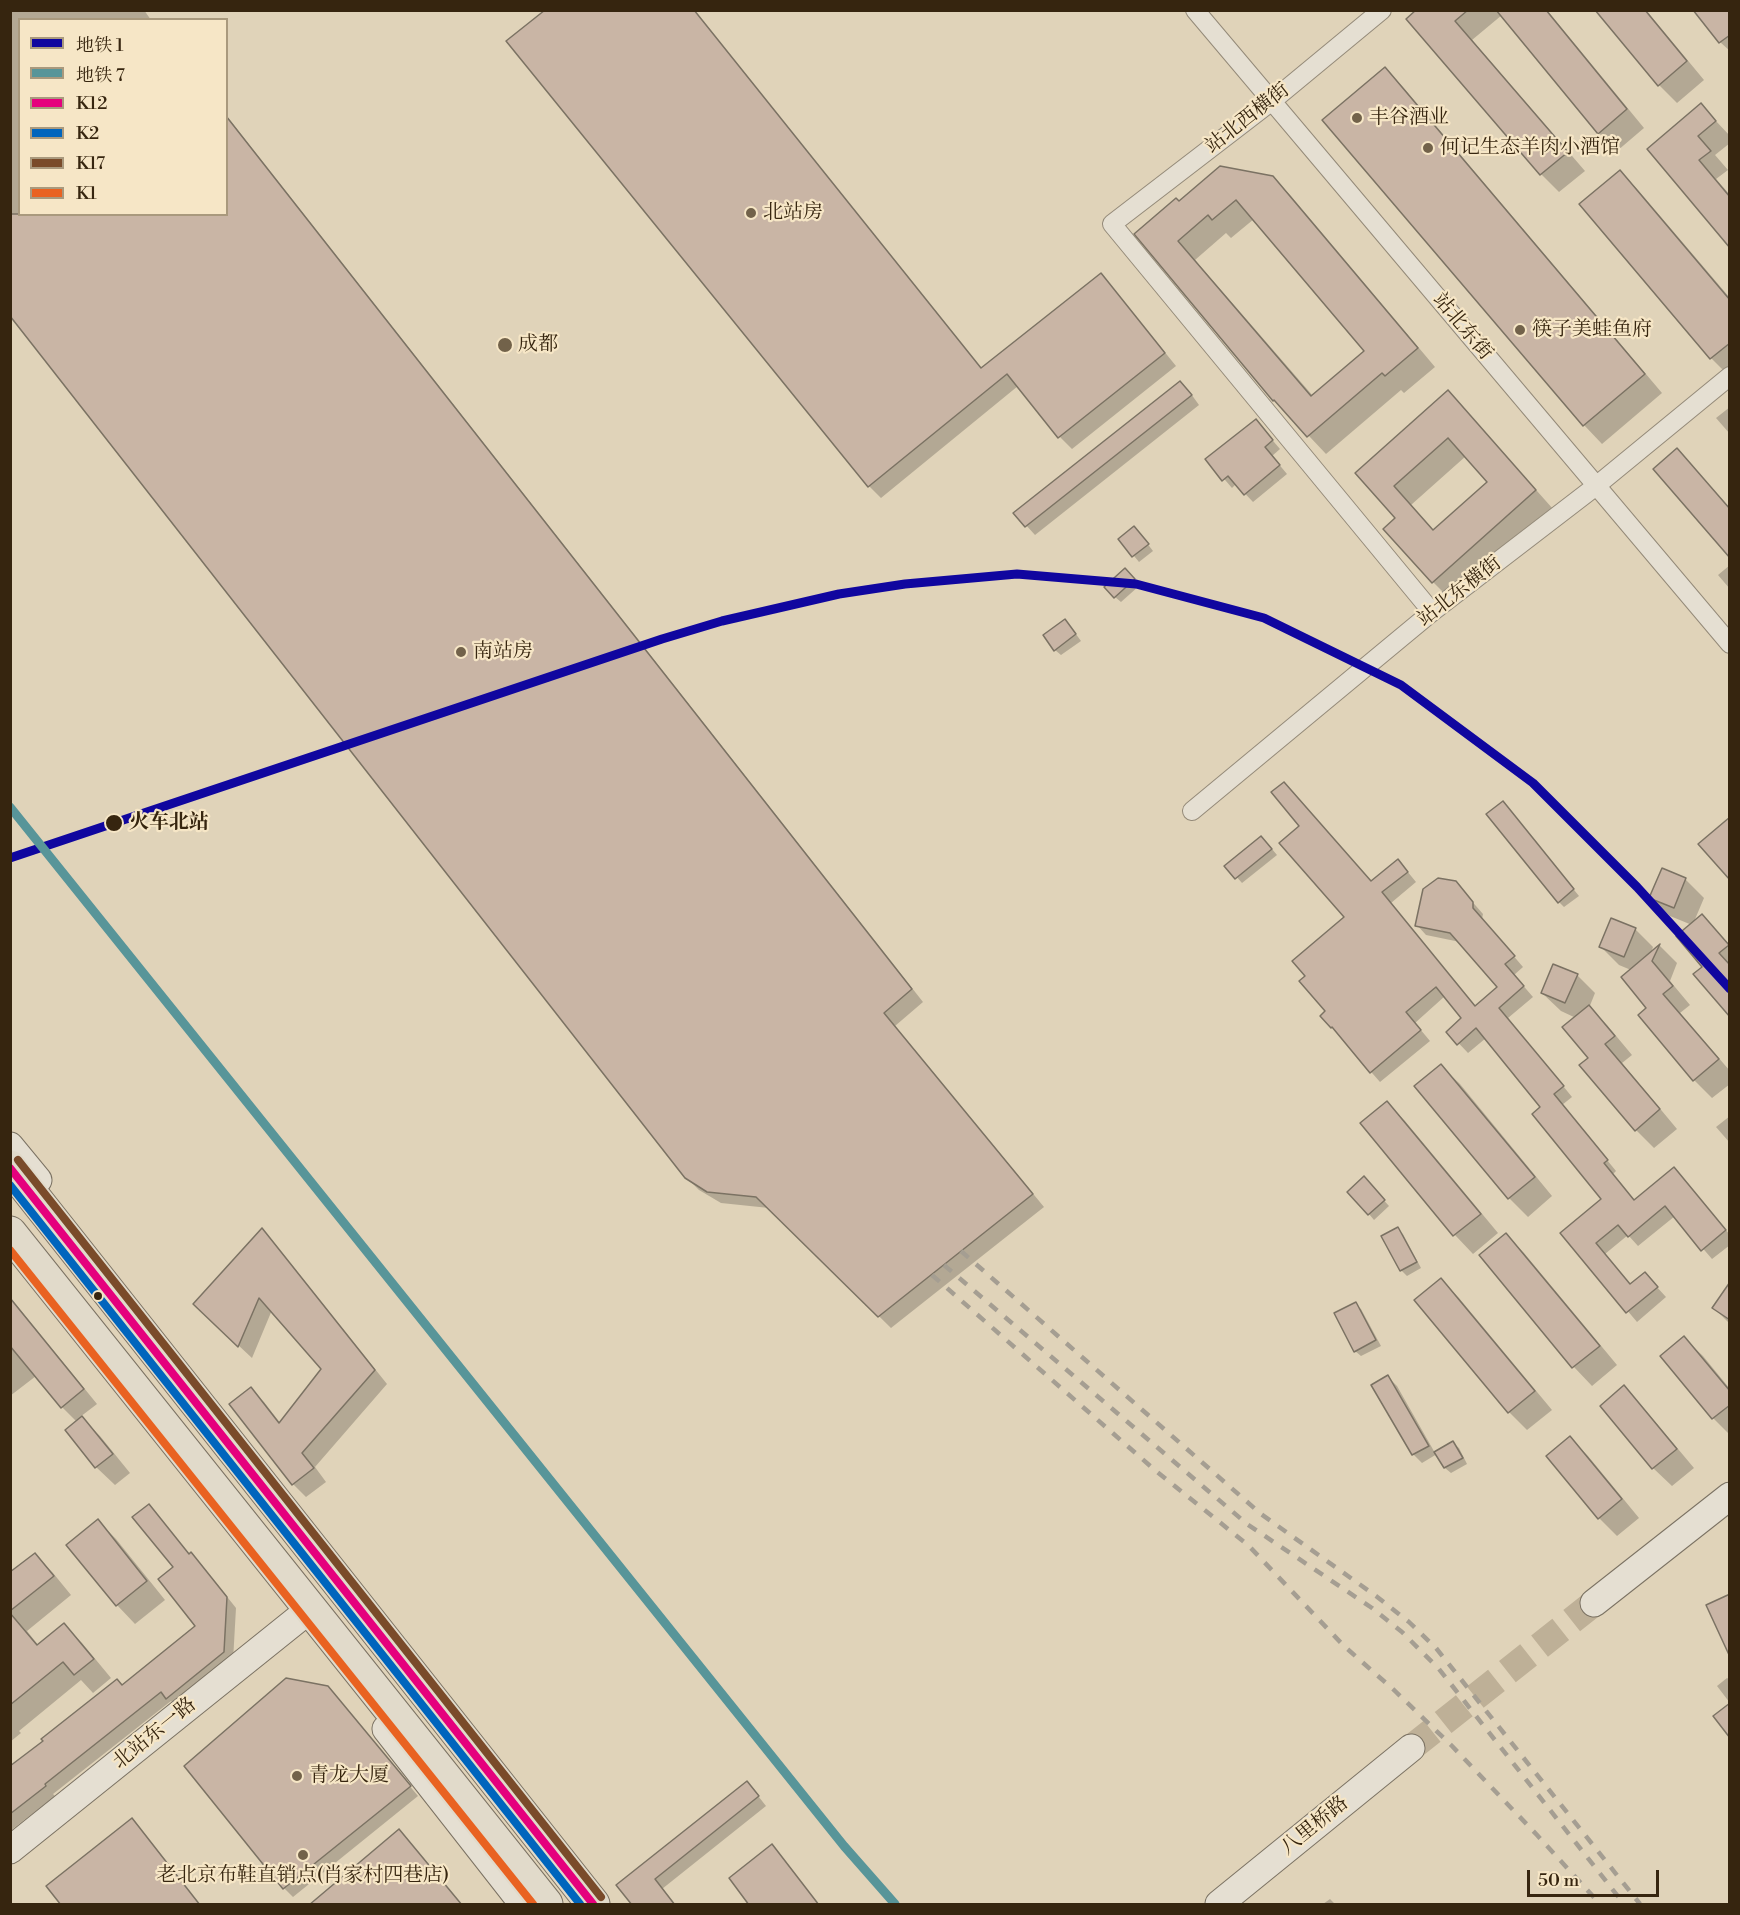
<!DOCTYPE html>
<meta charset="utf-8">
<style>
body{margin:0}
#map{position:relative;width:1740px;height:1915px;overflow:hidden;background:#e0d3b9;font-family:"Libre Bodoni","Noto Serif SC",serif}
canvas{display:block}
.frame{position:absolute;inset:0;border:12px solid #36250f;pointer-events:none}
.legend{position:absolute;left:18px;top:18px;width:210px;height:198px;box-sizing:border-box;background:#f6e6c6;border:2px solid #a9997d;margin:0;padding:8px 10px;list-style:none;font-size:18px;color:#36250f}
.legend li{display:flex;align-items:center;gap:12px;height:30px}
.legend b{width:30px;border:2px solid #a9997d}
.scale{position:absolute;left:1527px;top:1870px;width:132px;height:27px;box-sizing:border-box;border:3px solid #36250f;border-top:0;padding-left:8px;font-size:18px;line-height:21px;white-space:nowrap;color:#36250f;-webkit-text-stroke:4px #f6e6c6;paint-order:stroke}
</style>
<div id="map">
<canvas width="1740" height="1915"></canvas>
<div class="frame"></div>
<ul class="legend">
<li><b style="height:8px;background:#10069f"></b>地铁 1</li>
<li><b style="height:8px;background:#589599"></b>地铁 7</li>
<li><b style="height:8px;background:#e5007d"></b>K12</li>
<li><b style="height:8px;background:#0065bd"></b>K2</li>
<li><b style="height:8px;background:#7a4b2a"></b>K17</li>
<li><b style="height:8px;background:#e96221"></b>K1</li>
</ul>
<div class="scale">50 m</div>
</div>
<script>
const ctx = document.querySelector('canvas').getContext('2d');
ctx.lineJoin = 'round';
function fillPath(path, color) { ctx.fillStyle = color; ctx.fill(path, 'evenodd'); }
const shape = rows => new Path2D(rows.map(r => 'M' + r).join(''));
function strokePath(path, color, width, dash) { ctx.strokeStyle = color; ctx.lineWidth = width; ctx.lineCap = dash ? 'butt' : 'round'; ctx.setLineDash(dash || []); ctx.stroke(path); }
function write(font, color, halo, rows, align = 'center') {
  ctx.font = font + ' "Libre Bodoni","Noto Serif SC",serif'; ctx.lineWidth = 4.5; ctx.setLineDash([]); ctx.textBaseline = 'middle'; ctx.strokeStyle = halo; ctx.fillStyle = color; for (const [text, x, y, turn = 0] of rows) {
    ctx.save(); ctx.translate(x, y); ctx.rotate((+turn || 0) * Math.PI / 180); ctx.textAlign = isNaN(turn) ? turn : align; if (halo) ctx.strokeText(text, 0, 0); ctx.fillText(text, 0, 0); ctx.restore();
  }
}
fillPath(shape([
 [10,10,144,10,151,20,20,20,20,214,226,214,226,115,923,1002,895,1026,1044,1207,891,1328,769,1208,721,1203,699,1190,686,1177,10,313],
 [547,10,694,10,982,369,1100,275,1112,287,1176,366,1072,449,1060,437,1018,386,881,498,869,486],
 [1419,10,1547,10,1644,128,1617,151,1599,133,1502,15,1472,40,1585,171,1559,192,1541,174,1408,19],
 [1597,10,1646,10,1704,80,1677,103,1659,85],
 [1730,10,1730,51,1720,42],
 [1385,69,1403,87,1662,393,1602,444,1584,425,1324,120],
 [1701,105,1730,136,1730,143,1715,155,1728,170,1716,179,1730,195,1730,246,1649,149],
 [1620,172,1638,190,1730,298,1729,376,1711,358],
 [1272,177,1291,196,1435,367,1404,393,1401,390,1326,454,1293,419,1137,234,1179,203],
 [1254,219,1366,351,1313,396,1195,260,1226,233,1231,238],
 [1189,391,1199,405,1035,535,1015,513],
 [1730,407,1730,434,1716,418],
 [1466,411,1553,509,1451,600,1433,582,1397,518,1357,473],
 [1466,456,1489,482,1434,531,1411,505],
 [1256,421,1280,449,1272,456,1287,474,1253,502,1236,484,1232,488,1207,459],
 [1677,450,1730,508,1730,556],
 [1140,534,1153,551,1139,562,1120,539],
 [1730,565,1730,589,1718,575],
 [1131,576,1139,586,1121,602,1115,597],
 [1070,626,1081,641,1061,655,1055,650],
 [1508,808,1579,896,1564,907,1559,902],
 [1267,843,1277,855,1242,883,1227,866],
 [1662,870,1686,880,1704,898,1693,924,1702,916,1730,945,1730,1015,1704,967,1692,925,1670,916,1651,898],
 [1407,871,1416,882,1391,903,1476,1007,1499,987,1460,942,1426,935,1417,925,1455,882,1483,914,1482,919,1523,967,1514,975,1533,997,1508,1018,1572,1097,1562,1105,1616,1171,1613,1174,1635,1201,1683,1179,1730,1235,1730,1245,1712,1259,1675,1216,1638,1246,1628,1235,1605,1254,1631,1286,1645,1274,1666,1297,1637,1322,1562,1233,1604,1199,1542,1107,1486,1038,1468,1053,1448,1032,1463,1018,1445,996,1415,1023,1430,1041,1380,1082,1322,1016,1327,1012,1346,917,1371,883],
 [1635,929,1653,947,1651,953,1660,946,1677,963,1670,981,1690,1005,1680,1013,1730,1071,1730,1084,1712,1098,1694,1080,1648,1008,1631,970,1619,965,1601,947],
 [1577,975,1595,993,1589,1008,1607,1025,1632,1055,1622,1063,1677,1129,1654,1148,1636,1130,1590,1058,1576,1018,1561,1011,1542,993],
 [1441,1066,1460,1084,1552,1196,1528,1217,1509,1198,1417,1087],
 [1387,1103,1405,1121,1498,1233,1473,1254,1455,1235,1362,1124],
 [1730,1116,1730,1143,1716,1127],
 [1369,1184,1389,1206,1374,1220,1369,1214],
 [1397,1229,1403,1234,1421,1268,1407,1276,1401,1270],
 [262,1231,275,1244,387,1384,315,1467,326,1482,306,1497,293,1484,250,1389,264,1402,281,1424,323,1369,272,1310,252,1358,208,1317],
 [1506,1235,1524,1253,1617,1365,1592,1386,1574,1367,1481,1256],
 [1441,1280,1459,1298,1552,1410,1527,1430,1509,1412,1416,1300],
 [1730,1284,1730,1324,1714,1308],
 [10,1297,97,1404,80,1417,100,1436,130,1473,115,1485,96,1467,67,1430,77,1422,62,1407,36,1376,10,1396],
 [1355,1304,1361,1309,1381,1346,1361,1356,1355,1351],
 [1684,1338,1703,1356,1730,1389,1730,1435,1713,1418,1662,1356],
 [1388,1377,1397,1386,1435,1453,1453,1443,1459,1448,1467,1464,1451,1473,1445,1468,1437,1454,1422,1463,1413,1454],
 [1624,1387,1642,1406,1694,1468,1672,1486,1653,1468],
 [1570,1438,1588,1456,1639,1518,1617,1536,1599,1518],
 [149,1506,190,1555,201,1564,236,1608,233,1661,177,1707,171,1701,53,1794,55,1796,10,1831,10,1768,122,1687,198,1626],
 [98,1521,116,1539,165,1600,135,1624,117,1605,68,1545],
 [35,1555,53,1573,71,1595,27,1631,39,1646,64,1625,82,1643,111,1678,93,1693,81,1680,19,1731,21,1733,10,1742,10,1574],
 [1727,1678,1730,1680,1730,1703,1717,1686],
 [328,1688,418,1796,293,1897,284,1888],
 [755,1792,766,1806,662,1889,675,1904,634,1904,618,1885],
 [1330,1899,1335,1904,1323,1904]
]), '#0003');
const building = shape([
 [545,10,694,10,981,368,1101,273,1165,353,1058,438,1007,374,868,487,506,41,545,10],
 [1416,10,1468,10,1455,21,1568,152,1540,175,1406,19,1416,10],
 [1496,10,1546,10,1627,109,1598,134,1496,10],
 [1595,10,1645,10,1687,61,1658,86,1595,10],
 [1693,10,1730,10,1730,35,1719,43,1693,10],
 [1385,67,1645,374,1583,426,1322,120,1385,67],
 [1701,103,1716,121,1698,136,1711,151,1699,160,1730,197,1730,248,1647,149,1701,103],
 [226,116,912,989,884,1013,1033,1194,878,1317,756,1197,707,1192,685,1178,10,316,10,214,226,214,226,116],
 [1220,166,1273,176,1418,348,1385,376,1382,373,1307,437,1274,400,1273,401,1263,389,1134,234,1176,198,1179,201,1220,166],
 [1236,200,1364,351,1311,396,1178,241,1208,215,1212,220,1236,200],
 [1620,170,1730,300,1730,343,1710,359,1579,204,1620,170],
 [1180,381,1192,395,1025,527,1013,513,1180,381],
 [1448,390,1536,490,1432,583,1383,529,1395,518,1355,473,1448,390],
 [1448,438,1487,482,1433,530,1394,486,1448,438],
 [1256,419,1273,440,1265,447,1280,465,1244,495,1228,476,1222,481,1205,459,1256,419],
 [1677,448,1730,509,1730,558,1653,469,1677,448],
 [1134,526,1149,544,1132,557,1118,539,1134,526],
 [1125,568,1135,579,1114,598,1104,587,1125,568],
 [1065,619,1076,634,1054,651,1043,635,1065,619],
 [1284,782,1371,881,1398,859,1408,872,1382,892,1475,1006,1497,987,1450,933,1415,926,1423,889,1438,878,1456,881,1473,902,1473,908,1515,956,1505,964,1524,986,1499,1008,1564,1086,1554,1094,1608,1160,1604,1163,1634,1200,1674,1167,1726,1230,1701,1251,1665,1206,1628,1237,1618,1225,1596,1243,1630,1284,1645,1272,1658,1287,1626,1313,1560,1233,1601,1199,1532,1114,1540,1107,1476,1028,1457,1045,1446,1032,1461,1018,1436,987,1406,1012,1421,1030,1370,1073,1332,1027,1331,1028,1320,1016,1325,1011,1299,981,1305,976,1292,961,1344,917,1279,843,1299,826,1271,792,1284,782],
 [1503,801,1574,889,1558,903,1486,814,1503,801],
 [1730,817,1730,880,1698,844,1730,817],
 [1261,836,1272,849,1235,879,1224,866,1261,836],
 [1662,868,1686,878,1674,908,1649,898,1662,868],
 [1702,914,1729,945,1719,953,1730,965,1730,1017,1693,974,1702,967,1676,936,1702,914],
 [1611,918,1636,928,1624,957,1599,947,1611,918],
 [1660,944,1652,961,1673,986,1663,994,1719,1059,1693,1081,1638,1015,1646,1008,1621,977,1660,944],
 [1553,964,1578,974,1565,1003,1541,993,1553,964],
 [1589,1005,1615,1036,1605,1044,1660,1109,1635,1131,1579,1065,1588,1058,1562,1027,1589,1005],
 [1441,1064,1535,1177,1508,1199,1414,1086,1441,1064],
 [1387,1101,1481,1214,1453,1236,1360,1123,1387,1101],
 [1364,1176,1385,1200,1368,1215,1347,1192,1364,1176],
 [1398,1227,1417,1262,1400,1271,1381,1236,1398,1227],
 [262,1228,375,1370,302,1453,314,1468,292,1485,229,1404,251,1387,279,1423,321,1369,259,1298,238,1347,193,1304,262,1228],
 [1506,1233,1600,1346,1572,1368,1479,1255,1506,1233],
 [1441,1278,1535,1391,1508,1413,1414,1300,1441,1278],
 [1730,1282,1730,1320,1712,1308,1730,1282],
 [10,1298,84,1389,61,1408,10,1346,10,1298],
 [1356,1302,1376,1340,1354,1352,1334,1313,1356,1302],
 [1684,1336,1730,1391,1730,1405,1712,1419,1660,1356,1684,1336],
 [1388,1375,1429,1446,1412,1455,1371,1385,1388,1375],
 [1624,1385,1677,1449,1652,1469,1600,1406,1624,1385],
 [82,1416,113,1454,95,1468,65,1430,82,1416],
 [1570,1436,1622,1499,1598,1519,1546,1456,1570,1436],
 [1453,1441,1463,1458,1444,1468,1434,1452,1453,1441],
 [149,1504,189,1554,191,1552,227,1597,224,1652,166,1699,161,1692,45,1784,46,1786,10,1814,10,1766,43,1741,41,1739,117,1679,122,1685,195,1626,158,1579,173,1567,132,1517,149,1504],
 [98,1519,147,1581,116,1606,66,1545,98,1519],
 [35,1553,54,1576,10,1611,10,1572,35,1553],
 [1730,1594,1730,1657,1706,1605,1730,1594],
 [10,1613,37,1645,64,1623,94,1659,74,1675,63,1662,10,1705,10,1613],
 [286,1678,328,1686,411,1786,283,1889,184,1766,286,1678],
 [1730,1703,1730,1738,1713,1716,1730,1703],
 [747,1781,759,1796,655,1879,675,1905,632,1905,616,1885,747,1781],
 [132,1818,200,1905,61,1905,46,1886,132,1818],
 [399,1829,462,1905,309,1905,399,1829],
 [772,1844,819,1905,749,1905,729,1878,772,1844]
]);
fillPath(building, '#c9b5a5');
strokePath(building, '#7b7263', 1.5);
strokePath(shape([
 [1411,1748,1594,1603]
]), '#beb097', 27, [27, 14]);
const street = shape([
 [1195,10,1730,644],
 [1382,10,1272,101,1112,224,1432,612],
 [1192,811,1432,612,1596,486,1730,376]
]);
const secondary = shape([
 [10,1146,38,1180],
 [1594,1603,1730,1496],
 [386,1729,523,1904],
 [10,1850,299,1618],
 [1219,1904,1411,1748]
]);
const highway = shape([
 [10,1167,593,1904],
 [10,1233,546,1904]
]);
strokePath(street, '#948a79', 20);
strokePath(secondary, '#7b7263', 29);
strokePath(highway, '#7b7263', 35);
strokePath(street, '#e5dfd2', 18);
strokePath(secondary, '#e5dfd2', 27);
strokePath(highway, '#e1daca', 33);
strokePath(shape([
 [961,1251,1261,1514,1376,1596,1409,1622,1436,1648,1640,1904],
 [944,1265,1247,1524,1372,1608,1402,1632,1439,1669,1624,1904],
 [932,1275,1156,1471,1248,1545,1344,1646,1394,1690,1452,1746,1537,1835,1600,1904]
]), '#a59e92', 4.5, [10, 10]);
strokePath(shape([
 [10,1168,593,1904]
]), '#e5007d', 8);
strokePath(shape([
 [10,1185,580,1904]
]), '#0065bd', 8);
strokePath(shape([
 [18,1160,601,1897]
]), '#7a4b2a', 8);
strokePath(shape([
 [10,1250,533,1904]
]), '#e96221', 8);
strokePath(shape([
 [10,858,662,639,722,621,839,594,905,584,1017,574,1136,584,1264,618,1401,685,1533,783,1637,887,1730,989]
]), '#10069f', 9);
strokePath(shape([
 [10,807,844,1846,895,1904]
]), '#589599', 9);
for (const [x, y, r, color] of [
 [1357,118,6,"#72624a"],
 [1428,148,6,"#72624a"],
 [751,213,6,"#72624a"],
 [1520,330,6,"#72624a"],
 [505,345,8,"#72624a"],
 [461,652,6,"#72624a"],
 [114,823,9,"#36250f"],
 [98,1296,5,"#36250f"],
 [297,1776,6,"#72624a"],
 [303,1855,6,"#72624a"]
]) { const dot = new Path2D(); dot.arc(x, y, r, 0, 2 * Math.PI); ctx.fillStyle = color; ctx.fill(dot); strokePath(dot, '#f6e6c6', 2); }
write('20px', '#36250f', '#f6e6c6', [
 ["丰谷酒业",1369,118],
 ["何记生态羊肉小酒馆",1440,148],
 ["北站房",763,213],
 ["筷子美蛙鱼府",1532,330],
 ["成都",518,345],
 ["南站房",473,652],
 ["青龙大厦",309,1776],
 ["老北京布鞋直销点(肖家村四巷店)",303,1876,"center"]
], 'left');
write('20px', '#36250f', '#f6e6c6', [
 ["站北西横街",1248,119,-38],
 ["站北东街",1462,327,50],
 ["站北东横街",1460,592,-38],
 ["北站东一路",155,1734,-39],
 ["八里桥路",1315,1826,-39]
]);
write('bold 20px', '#36250f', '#f6e6c6', [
 ["火车北站",129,823]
], 'left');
</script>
